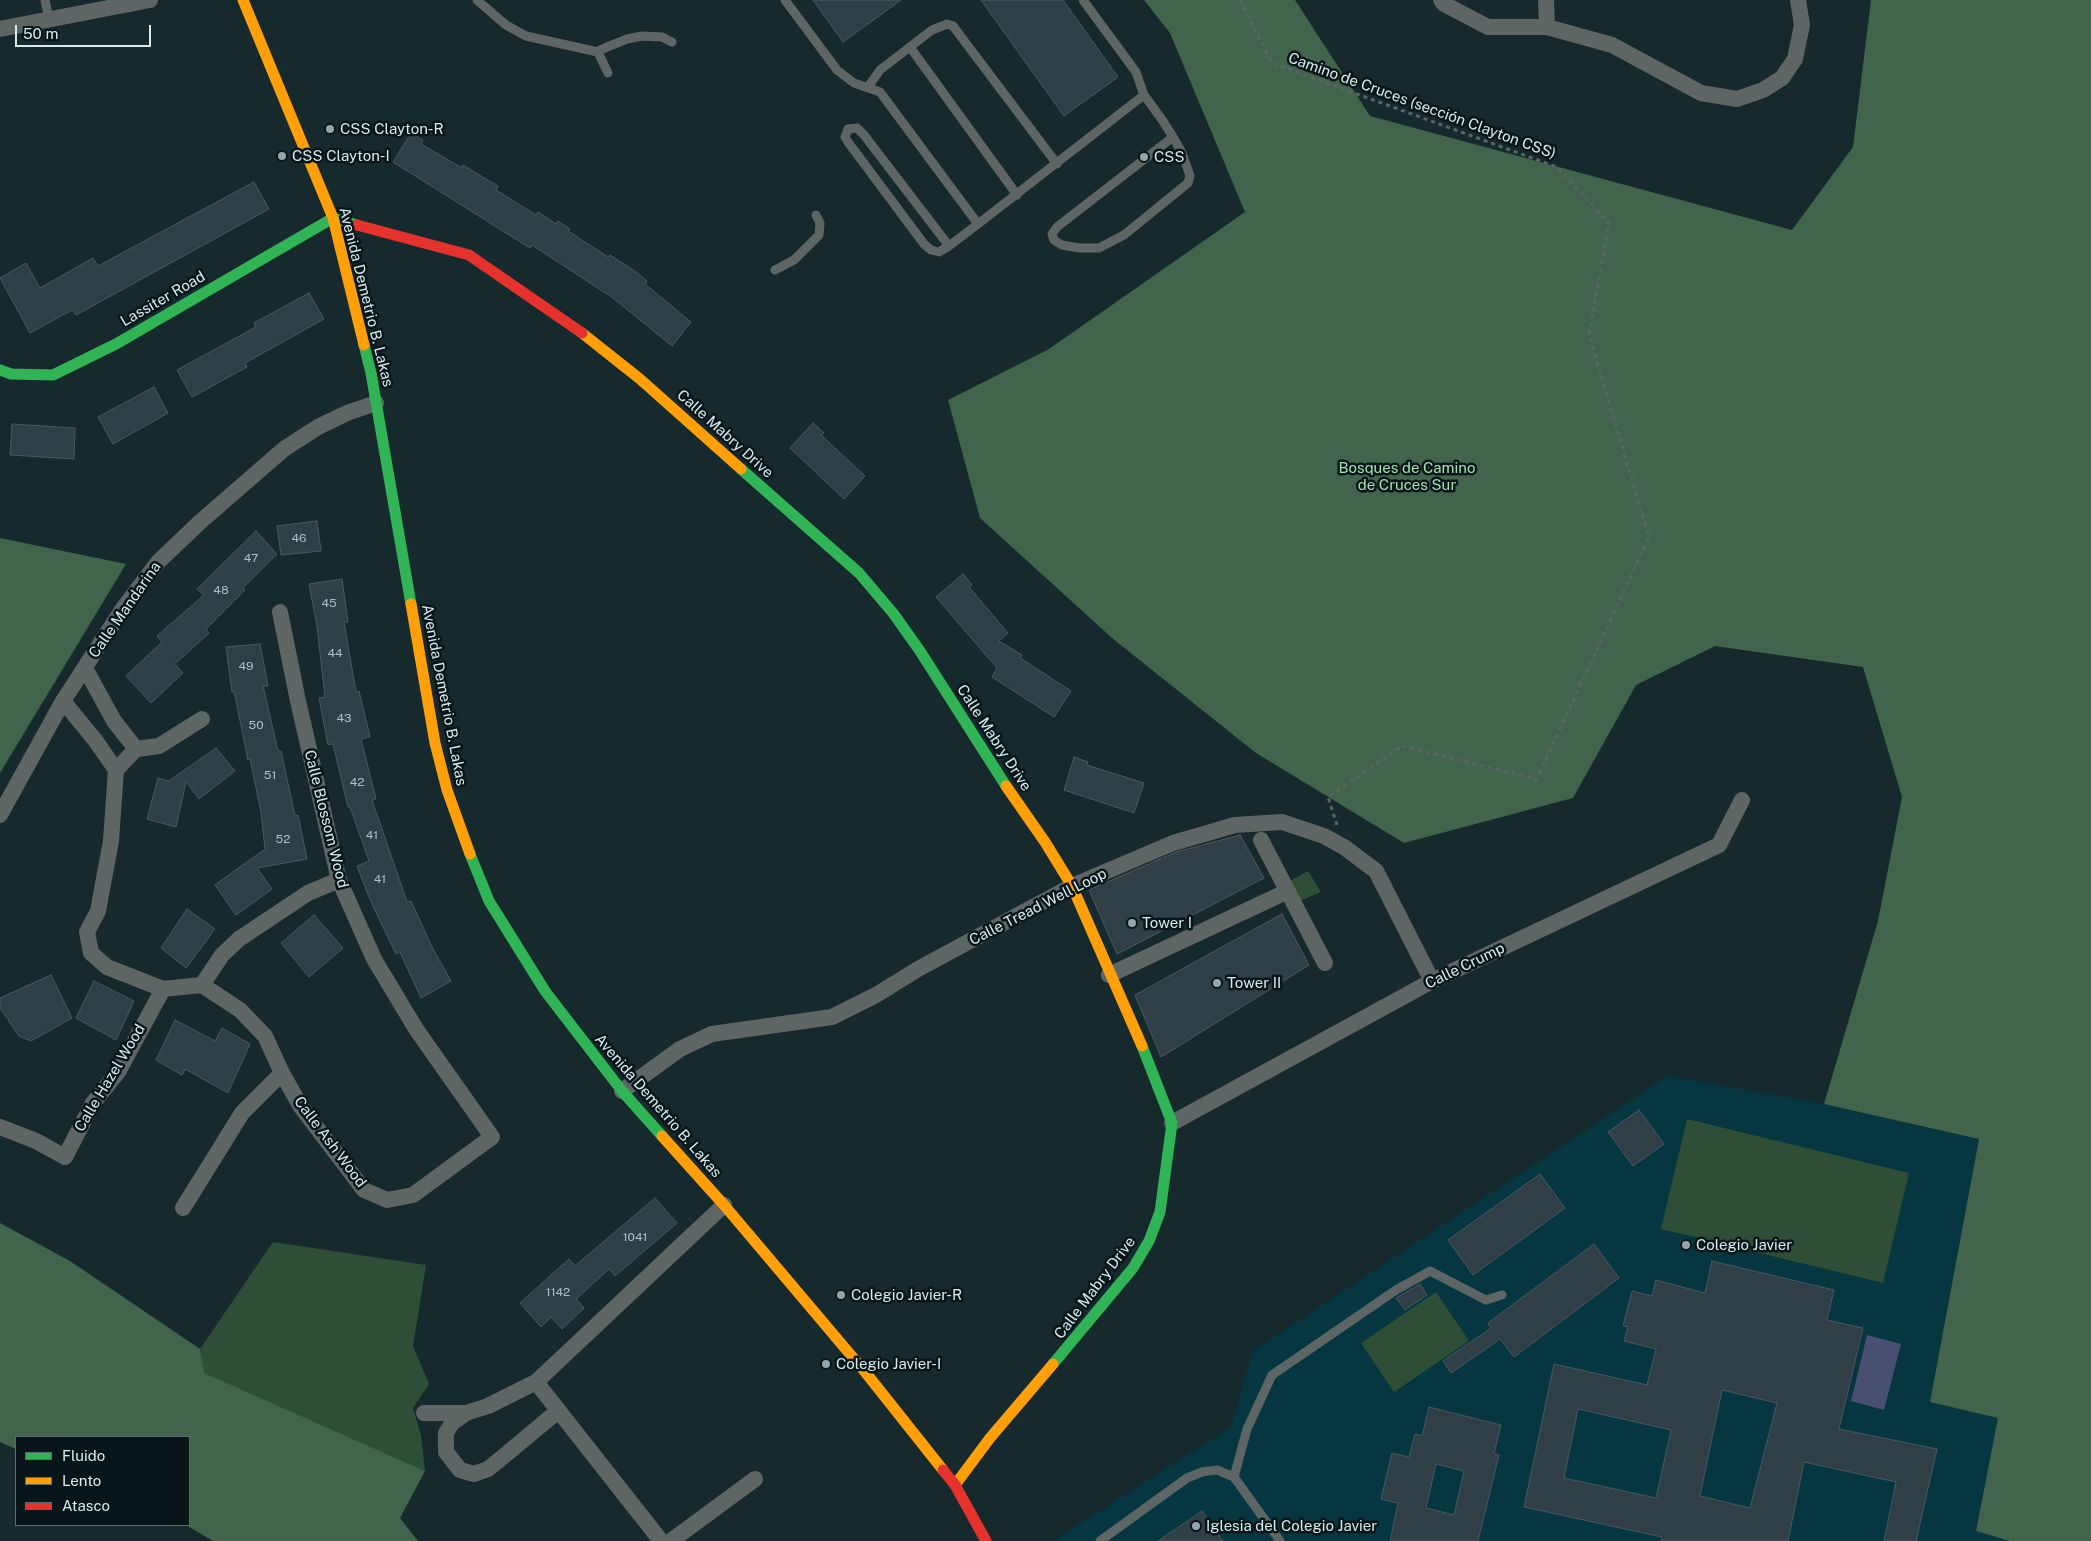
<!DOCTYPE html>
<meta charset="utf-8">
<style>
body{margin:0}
#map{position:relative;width:2091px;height:1541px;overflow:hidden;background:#162a2e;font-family:"Public Sans",sans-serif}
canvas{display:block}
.legend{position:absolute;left:15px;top:1436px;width:175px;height:90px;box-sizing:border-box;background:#08161a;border:1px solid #5b6b6f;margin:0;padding:6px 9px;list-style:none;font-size:15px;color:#d7ebef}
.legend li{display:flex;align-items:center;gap:10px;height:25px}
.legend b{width:25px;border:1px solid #5b6b6f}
.scale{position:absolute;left:15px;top:25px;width:136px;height:22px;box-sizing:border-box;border:2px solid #d7ebef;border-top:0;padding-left:6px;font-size:15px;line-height:18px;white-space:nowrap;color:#d7ebef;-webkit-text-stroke:4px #08161a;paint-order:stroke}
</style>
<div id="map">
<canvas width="2091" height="1541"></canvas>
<ul class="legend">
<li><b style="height:6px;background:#30b455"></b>Fluido</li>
<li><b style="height:6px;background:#ff9f0a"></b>Lento</li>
<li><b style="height:6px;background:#e5322d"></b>Atasco</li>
</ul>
<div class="scale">50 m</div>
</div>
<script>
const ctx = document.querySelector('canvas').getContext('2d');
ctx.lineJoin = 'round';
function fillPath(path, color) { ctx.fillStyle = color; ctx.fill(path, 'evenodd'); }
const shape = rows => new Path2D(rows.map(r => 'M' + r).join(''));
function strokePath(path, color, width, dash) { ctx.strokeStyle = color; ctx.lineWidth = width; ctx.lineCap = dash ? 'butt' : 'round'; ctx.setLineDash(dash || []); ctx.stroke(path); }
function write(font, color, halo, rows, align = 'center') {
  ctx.font = font + ' "Public Sans",sans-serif'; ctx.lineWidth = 5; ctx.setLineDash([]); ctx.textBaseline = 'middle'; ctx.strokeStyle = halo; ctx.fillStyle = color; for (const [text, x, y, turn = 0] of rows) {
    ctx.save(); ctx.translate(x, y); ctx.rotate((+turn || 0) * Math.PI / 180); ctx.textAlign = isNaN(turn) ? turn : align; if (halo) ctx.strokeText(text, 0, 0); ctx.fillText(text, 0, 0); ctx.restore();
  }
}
fillPath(shape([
 [1668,1076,1824,1104,1979,1139,1930,1401,1999,1418,1976,1530,2010,1541,1053,1541,1231,1427,1253,1351]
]), '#06363f');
fillPath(shape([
 [1308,871,1321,892,1293,904,1283,885],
 [1687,1119,1909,1173,1883,1283,1661,1229],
 [273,1242,426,1265,413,1346,429,1384,413,1408,421,1435,425,1471,203,1373,200,1349],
 [1436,1292,1469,1341,1394,1392,1361,1343]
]), '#2e4e38');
fillPath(shape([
 [1144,0,1295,0,1370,116,1792,230,1853,147,1871,0,2091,0,2091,1541,2010,1541,1976,1531,1998,1418,1930,1402,1979,1139,1824,1104,1878,921,1902,797,1863,667,1715,646,1636,685,1573,798,1404,843,1256,753,1112,638,980,518,948,400,1049,349,1245,212,1170,33],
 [0,538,126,564,0,773],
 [0,1223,70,1261,200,1349,204,1373,425,1471,400,1518,418,1541,213,1541,186,1525,189,1525,189,1437,16,1437,16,1449,0,1442]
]), '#42644c');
fillPath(shape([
 [1867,1335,1901,1344,1884,1410,1851,1401]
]), '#484f71');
const building = shape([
 [813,0,901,0,843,42,813,0],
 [981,0,1063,0,1118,77,1064,116,981,0],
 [411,133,423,140,421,144,462,168,463,165,486,179,498,186,496,190,536,215,538,212,556,224,558,221,570,229,568,231,608,257,610,255,636,272,647,281,645,284,691,322,672,346,613,298,532,245,530,248,393,162,411,133],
 [254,182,269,209,76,315,72,310,30,333,0,278,26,263,40,288,93,258,98,266,254,182],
 [309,293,324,319,245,363,247,367,192,397,177,370,256,327,254,323,309,293],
 [154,387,168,413,113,444,98,417,154,387],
 [813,423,824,433,821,435,865,476,844,499,790,448,813,423],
 [12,424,75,428,74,459,10,455,12,424],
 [317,521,321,551,281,555,277,526,317,521],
 [256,531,277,554,243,588,245,590,206,629,209,633,175,664,183,673,151,703,126,676,162,642,157,636,204,595,197,589,256,531],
 [963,574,972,585,969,587,1008,633,999,641,1022,655,1020,658,1071,691,1054,717,992,677,997,668,936,597,963,574],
 [342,579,348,622,344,622,356,692,359,691,370,737,361,739,376,799,372,800,407,902,411,901,433,949,451,981,421,998,400,952,396,954,371,902,357,866,369,861,350,807,348,807,333,744,328,745,319,698,325,697,317,626,309,584,342,579],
 [260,644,268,686,263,686,278,751,281,751,295,816,298,815,307,859,257,868,272,889,236,915,215,885,265,849,261,812,250,759,248,760,234,691,232,692,226,647,260,644],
 [216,748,235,771,199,799,186,782,176,827,147,819,158,778,169,781,216,748],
 [1074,757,1088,762,1087,765,1144,783,1134,813,1064,790,1074,757],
 [1240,835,1264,878,1117,954,1089,890,1176,852,1240,835],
 [187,909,215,929,186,968,161,948,187,909],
 [1282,914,1309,965,1161,1057,1135,995,1282,914],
 [314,915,343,948,309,977,281,943,314,915],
 [51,975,72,1018,31,1041,19,1036,0,1008,0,998,51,975],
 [94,981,134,1001,116,1040,76,1018,94,981],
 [175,1020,215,1041,222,1028,250,1044,228,1093,185,1069,182,1075,156,1060,175,1020],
 [1639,1110,1664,1144,1633,1166,1608,1132,1639,1110],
 [1540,1174,1565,1208,1473,1275,1448,1240,1540,1174],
 [655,1198,677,1223,615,1276,609,1269,576,1299,584,1308,562,1329,551,1317,541,1327,520,1303,569,1259,575,1266,655,1198],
 [1594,1244,1619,1278,1514,1357,1500,1339,1451,1373,1443,1361,1491,1328,1488,1323,1594,1244],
 [1712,1261,1834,1290,1827,1320,1863,1328,1839,1429,1937,1449,1916,1541,1884,1541,1896,1482,1804,1462,1788,1541,1661,1541,1662,1537,1524,1507,1554,1364,1647,1385,1656,1349,1624,1341,1628,1327,1623,1326,1632,1291,1652,1296,1656,1280,1705,1293,1712,1261],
 [1722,1390,1777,1403,1750,1508,1700,1496,1722,1390],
 [1578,1409,1671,1430,1656,1498,1564,1478,1578,1409],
 [1420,1284,1427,1295,1405,1310,1396,1298,1420,1284],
 [1429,1407,1501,1425,1494,1454,1499,1455,1478,1541,1390,1541,1398,1503,1381,1499,1392,1453,1409,1457,1415,1434,1422,1436,1429,1407],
 [1436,1464,1464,1471,1454,1515,1426,1508,1436,1464],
 [1202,1511,1223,1541,1158,1541,1202,1511]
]);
fillPath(building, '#303f46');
strokePath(building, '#4b595e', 1);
strokePath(shape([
 [1240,0,1272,63,1557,167,1609,223,1589,335,1649,537,1537,779,1402,746,1328,797,1337,825]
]), '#5a6464', 3, [4, 4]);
strokePath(shape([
 [45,0,49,19],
 [477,0,506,25,526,36,598,52],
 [785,0,837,70,854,83,880,92,978,224,1144,95,1136,72,1083,0],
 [910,47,1017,195],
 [608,73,598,52,600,50,627,39,642,36,662,37,672,42],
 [868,87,880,70,932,30,947,24,953,26,1057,164],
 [1144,95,1163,121,1173,137,1182,153,1190,176,1188,183,1124,235,1099,248,1079,248,1062,245,1054,240,1052,234,1057,227,1173,137],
 [949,246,864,135,857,128,848,129,845,137,848,142,924,244,931,250,939,252,942,250,949,246,978,224],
 [775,270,794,260,819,235,820,223,816,215],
 [1234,1477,1247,1429,1272,1375,1396,1290,1430,1271,1486,1300,1502,1295],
 [1100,1541,1187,1478,1202,1472,1217,1470,1234,1477,1280,1541]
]), '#5e6665', 9);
strokePath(shape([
 [1441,0,1444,4,1488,27,1547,27,1612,45,1701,93,1737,99,1763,90,1782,78,1795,59,1802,25,1798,0],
 [1546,0,1547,27],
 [0,29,150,0],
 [85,668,114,721,136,749],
 [63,701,95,740,116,770],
 [136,749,116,770,111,841,98,911,87,932,91,953,107,967,163,989,202,985],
 [136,749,159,746,202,719],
 [0,815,63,701,122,610,158,562,200,522,284,449,318,427,347,413,376,403],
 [1261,840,1325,963],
 [1109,975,1286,892],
 [202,985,240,1010,265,1036,282,1073,301,1107,364,1190,387,1200,413,1195,492,1137,416,1029,374,959,339,880,298,701,280,612],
 [202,985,222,955,239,939,308,893,339,880],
 [622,1091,680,1049,712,1034,832,1017,876,995,918,969,1072,886,1173,843,1235,825,1282,822,1324,836,1344,847,1376,871,1432,981],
 [1172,1123,1432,981,1719,845,1742,800],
 [0,1127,36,1141,65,1157,93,1103,118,1072,163,989],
 [183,1208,242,1113,282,1073],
 [536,1382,661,1541],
 [424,1413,466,1413,488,1406,536,1382,724,1205],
 [466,1413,452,1423,446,1433,446,1452,460,1470,474,1474,488,1469,498,1461,558,1411],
 [671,1541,755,1479]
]), '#5e6665', 16);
strokePath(shape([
 [364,345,371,373,411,604],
 [0,370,11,374,53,375,116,344,333,218,357,225],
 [741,469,859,573,893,613,920,651,1006,786],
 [470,854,489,901,545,991,622,1091,662,1136],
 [1053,1364,1133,1268,1149,1241,1160,1212,1172,1123,1142,1046]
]), '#30b455', 11);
strokePath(shape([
 [243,0,333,218,364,345],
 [582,333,640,379,741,469],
 [411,604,435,743,447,790,470,854],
 [1006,786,1045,842,1072,886,1142,1046],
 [662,1136,724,1205,866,1373,943,1470],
 [955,1485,990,1438,1053,1364]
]), '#ff9f0a', 11);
strokePath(shape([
 [357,225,469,255,582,333],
 [943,1470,955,1485,986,1541]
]), '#e5322d', 11);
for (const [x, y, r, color] of [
 [330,129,5,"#93a7ab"],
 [282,156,5,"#93a7ab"],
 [1144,157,5,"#93a7ab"],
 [1132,923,5,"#93a7ab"],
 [1217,983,5,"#93a7ab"],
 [1686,1245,5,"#93a7ab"],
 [841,1295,5,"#93a7ab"],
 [826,1364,5,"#93a7ab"],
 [1196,1526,5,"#93a7ab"]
]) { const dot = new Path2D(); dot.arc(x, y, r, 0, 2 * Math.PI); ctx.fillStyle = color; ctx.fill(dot); strokePath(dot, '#08161a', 2); }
write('12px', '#adc0c5', null, [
 ["46",299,538],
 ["47",251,558],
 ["48",221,590],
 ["45",329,603],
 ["44",335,653],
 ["49",246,666],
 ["43",344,718],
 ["50",256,725],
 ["51",270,775],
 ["42",357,782],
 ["41",372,835],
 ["52",283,839],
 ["41",380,879],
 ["1041",635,1237],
 ["1142",558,1292]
]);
write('15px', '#d7ebef', '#08161a', [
 ["Camino de Cruces (sección Clayton CSS)",1422,106,20],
 ["Avenida Demetrio B. Lakas",366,297,76],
 ["Lassiter Road",163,299,-30],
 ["Calle Mabry Drive",725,434,42],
 ["Calle Mandarina",125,610,-55],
 ["Avenida Demetrio B. Lakas",444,695,79],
 ["Calle Mabry Drive",994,738,57],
 ["Calle Blossom Wood",326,819,76],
 ["Calle Tread Well Loop",1038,907,-27],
 ["Calle Crump",1465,966,-26],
 ["Calle Hazel Wood",110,1078,-59],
 ["Avenida Demetrio B. Lakas",658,1106,49],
 ["Calle Ash Wood",330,1142,53],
 ["Calle Mabry Drive",1095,1288,-53]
]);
write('15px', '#d7ebef', '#08161a', [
 ["CSS Clayton-R",340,129],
 ["CSS Clayton-I",292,156],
 ["CSS",1154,157],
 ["Tower I",1142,923],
 ["Tower II",1227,983],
 ["Colegio Javier",1696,1245],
 ["Colegio Javier-R",851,1295],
 ["Colegio Javier-I",836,1364],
 ["Iglesia del Colegio Javier",1206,1526]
], 'left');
write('15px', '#a5e1b0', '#08161a', [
 ["Bosques de Camino",1407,468],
 ["de Cruces Sur",1407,485]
]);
</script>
